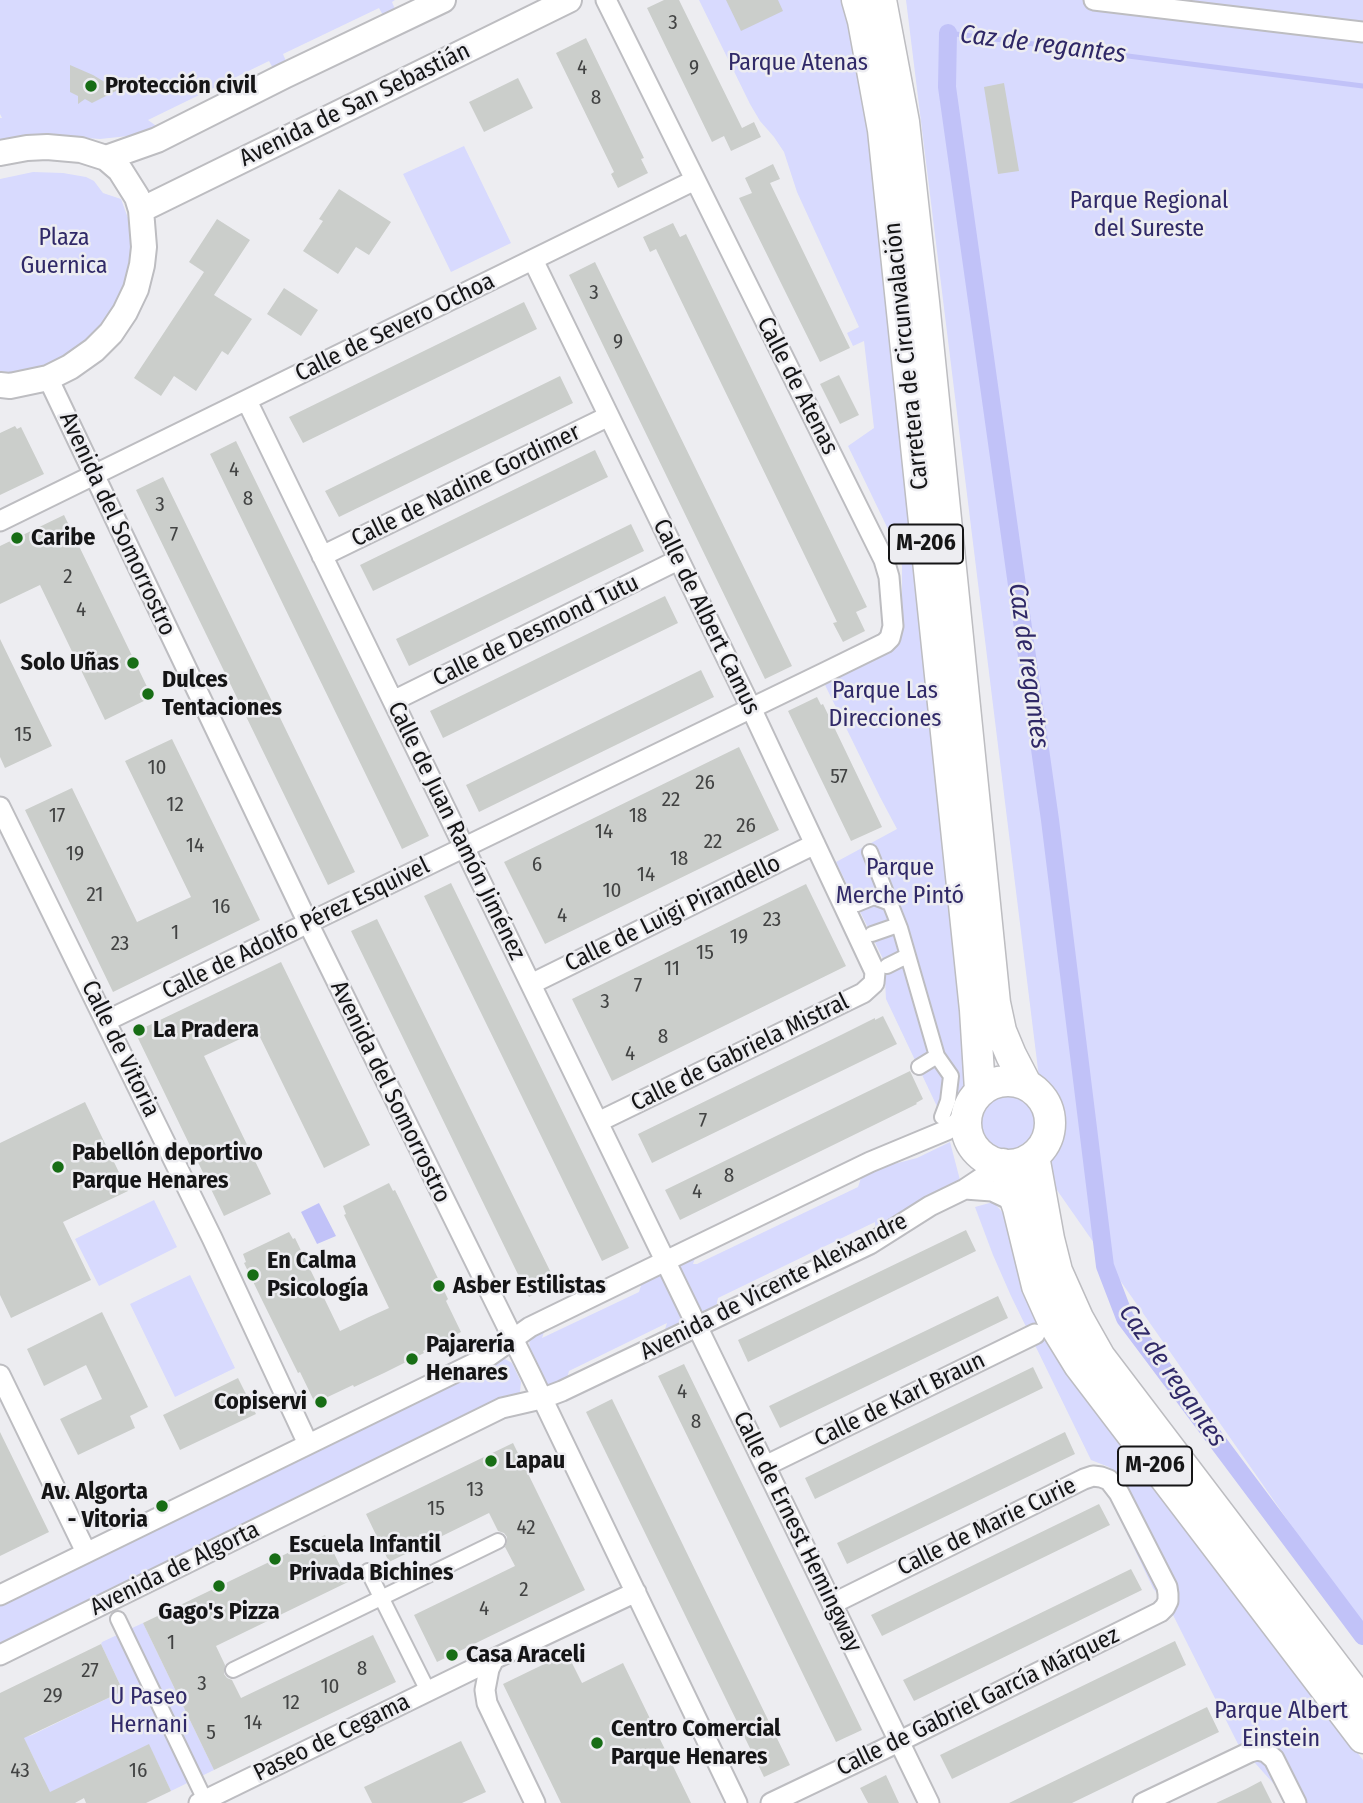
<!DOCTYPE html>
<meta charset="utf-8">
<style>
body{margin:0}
canvas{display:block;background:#ededf1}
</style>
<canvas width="1363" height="1803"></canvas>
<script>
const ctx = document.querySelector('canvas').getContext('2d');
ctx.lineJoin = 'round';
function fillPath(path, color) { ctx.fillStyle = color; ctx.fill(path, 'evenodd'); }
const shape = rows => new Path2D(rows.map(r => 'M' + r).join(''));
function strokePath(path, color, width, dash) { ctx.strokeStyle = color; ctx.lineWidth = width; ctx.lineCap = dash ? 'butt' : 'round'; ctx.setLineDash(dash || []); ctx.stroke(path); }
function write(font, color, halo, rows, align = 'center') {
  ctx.font = font + ' "Fira Sans Condensed",sans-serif'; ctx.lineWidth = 5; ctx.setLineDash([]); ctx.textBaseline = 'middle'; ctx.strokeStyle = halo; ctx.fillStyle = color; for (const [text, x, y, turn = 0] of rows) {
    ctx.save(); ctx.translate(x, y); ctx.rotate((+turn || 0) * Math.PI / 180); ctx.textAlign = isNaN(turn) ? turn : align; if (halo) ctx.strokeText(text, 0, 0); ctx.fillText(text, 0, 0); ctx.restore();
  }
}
fillPath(shape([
 [0,0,395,0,392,2,397,14,385,19,379,8,283,54,288,66,275,72,269,61,148,120,159,128,147,134,100,139,59,136,0,142,0,118,2,118,0,114],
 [699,0,845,0,872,134,942,811,967,1085,956,1107,942,1117,886,999,884,961,836,862,897,829,880,797,825,685,890,651,902,628,902,566,898,550,848,446,874,428,864,341,853,346,847,333,859,327,797,192,784,152,774,137,760,121,750,104],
 [906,0,1363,0,1363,1628,1052,1183],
 [464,146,511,243,451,272,403,174],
 [33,172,63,173,86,177,94,181,103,193,121,199,129,221,131,249,130,264,119,301,105,322,81,347,60,361,31,371,0,375,0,179],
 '978 1124a31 31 0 1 1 62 0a31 31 0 1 1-62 0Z',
 [950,1142,960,1180,931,1194,876,1234,875,1222,718,1298,715,1312,705,1313,697,1309,679,1271,682,1261,698,1250,693,1264,697,1264,858,1187,863,1172,917,1158],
 [154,1200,177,1247,99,1286,75,1239],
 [993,1202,1008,1218,1073,1378,1363,1760,1363,1803,1287,1803,1281,1792,1238,1744,1173,1615,1153,1588,1108,1494,1121,1480,1109,1467,1091,1460,1011,1296,993,1255,975,1207],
 [660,1273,683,1323,662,1338,667,1323,569,1371,565,1385,550,1386,546,1383,541,1375,530,1351,529,1338,546,1326,542,1338,639,1292,644,1276],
 [190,1275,235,1368,175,1397,130,1304],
 [505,1359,512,1363,521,1382,520,1392,515,1396,0,1647,0,1601,496,1360],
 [143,1623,214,1770,171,1791,149,1745,48,1795,44,1779,30,1751,21,1738,32,1735,123,1691,101,1644,102,1642]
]), '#d8dafe');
fillPath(shape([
 [319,1203,336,1236,317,1244,301,1212]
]), '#c1c2f8');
strokePath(shape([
 [948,33,1363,86]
]), '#c1c2f8', 5);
strokePath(shape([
 [948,33,947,87,1050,820,1105,1266,1125,1318,1363,1636]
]), '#c1c2f8', 18);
fillPath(shape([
 [664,0,679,0,742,128,754,122,761,137,731,151,724,136,712,142,647,8],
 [726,0,778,0,783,11,741,31],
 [586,38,644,158,641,159,648,173,618,188,611,174,614,172,556,53],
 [70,65,93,75,118,90,92,103,85,99,78,104,78,96,70,92],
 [518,78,533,108,484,132,469,102],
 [1004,83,1019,171,998,174,984,87],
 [773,164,780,179,770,183,850,348,820,362,739,198,752,193,745,178],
 [339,189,391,222,369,255,356,247,338,274,303,251,323,221,319,219],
 [217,219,250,240,214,295,252,319,228,355,222,351,196,391,174,376,161,396,134,378,204,272,189,262],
 [673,223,680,237,686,234,867,607,856,612,865,631,843,642,833,623,837,622,656,249,650,252,643,237],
 [595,262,792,666,765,679,569,275],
 [284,288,318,310,301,336,267,314],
 [524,302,537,329,303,443,289,417],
 [839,375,859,415,840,424,820,384],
 [560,376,573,403,339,517,325,491],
 [15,426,17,429,21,427,44,474,0,495,0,433],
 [236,441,429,836,402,849,210,454],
 [595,450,608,477,373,591,360,565],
 [163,477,355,872,328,885,136,490],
 [64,515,152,697,105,720,40,585,0,604,0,546],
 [631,524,644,551,409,666,396,639],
 [665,596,678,623,443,738,430,711],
 [0,639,52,746,5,768,0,757],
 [701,670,714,697,479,812,466,785],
 [817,697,821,705,823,704,882,827,851,841,788,711],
 [172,739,260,920,113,992,25,810,72,788,137,922,191,897,125,761],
 [739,747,779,830,545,944,504,862],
 [451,883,629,1248,602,1261,424,896],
 [806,884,846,966,612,1081,572,999],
 [377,919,556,1283,529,1297,351,931],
 [281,962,370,1145,324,1168,257,1031,204,1056,271,1194,224,1216,135,1032],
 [883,1016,897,1044,652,1163,638,1134,843,1034,875,1018,875,1020],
 [910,1071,923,1099,916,1103,917,1104,680,1220,665,1190],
 [85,1102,128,1191,63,1222,91,1280,11,1318,0,1295,0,1143],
 [389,1183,393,1191,395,1190,400,1200,448,1299,446,1301,461,1332,423,1351,424,1353,384,1373,354,1387,353,1385,315,1403,300,1372,298,1373,261,1298,244,1263,246,1262,243,1254,289,1232,293,1239,295,1238,340,1331,369,1317,389,1308,344,1215,346,1214,343,1206],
 [966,1230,976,1251,748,1362,738,1340],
 [998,1296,1008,1318,780,1428,769,1406],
 [102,1312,148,1407,130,1416,135,1428,78,1455,60,1419,102,1399,86,1365,44,1386,27,1349],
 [684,1364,862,1730,836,1742,658,1376],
 [1033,1367,1043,1388,815,1499,805,1478],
 [238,1378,256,1414,180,1450,163,1415],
 [612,1399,790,1765,764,1777,586,1412],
 [0,1432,49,1532,0,1556],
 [1065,1432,1075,1454,847,1564,837,1543],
 [513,1443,585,1590,437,1662,414,1615,515,1566,505,1547,507,1542,507,1537,504,1533,498,1531,489,1513,389,1562,366,1514],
 [1099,1504,1110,1525,882,1636,871,1615],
 [325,1535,348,1582,216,1646,225,1665,224,1674,227,1678,232,1680,241,1698,373,1635,396,1682,214,1770,143,1623],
 [1131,1569,1142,1590,914,1701,903,1680],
 [1175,1641,1186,1665,952,1779,940,1755],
 [101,1644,123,1691,24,1738,50,1792,149,1744,171,1791,146,1803,86,1803,84,1798,75,1803,0,1803,0,1693],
 [567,1653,582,1683,623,1663,691,1803,561,1803,503,1684],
 [1207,1707,1219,1732,1072,1803,1009,1803],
 [461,1741,486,1792,462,1803,372,1803,364,1787],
 [886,1775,899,1803,868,1803,860,1788],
 [1261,1781,1272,1803,1216,1803,1246,1789]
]), '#cbcecb');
const pedestrian = shape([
 [870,852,900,928,937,1056,951,1076,948,1101,942,1117],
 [857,904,874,897,890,903],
 [872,934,898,925],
 [887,966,907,956],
 [919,1067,937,1056],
 [368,1571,428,1691],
 [118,1619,205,1800],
 [233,1670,498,1541]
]);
const minor = shape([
 [1094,0,1363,32],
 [533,260,751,708,875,972,874,983,863,993,598,1122],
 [48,378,308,923,530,1373,737,1803],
 [247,401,929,1803],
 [0,521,695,180],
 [322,556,609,416],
 [393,701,678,560],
 [0,807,212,1238,308,1444],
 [531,984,815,844],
 [106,1021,828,671,885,643,890,638,893,626,889,577,884,560,606,0],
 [965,1189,992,1191,1007,1198,1018,1208],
 [0,1375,86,1552],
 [765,1466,1035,1334],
 [0,1595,489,1356,530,1327,649,1269,870,1162,947,1130,957,1123,966,1112],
 [0,1655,502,1408,541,1399,562,1391,870,1244,930,1206,965,1189,1001,1165],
 [199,1803,494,1659],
 [535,1803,487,1703,485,1690,489,1669,494,1659,636,1592],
 [771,1803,882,1750,1160,1612,1165,1607,1168,1601,1168,1594,1167,1587,1119,1493,1109,1480,1101,1477,1093,1476,1084,1479,832,1604],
 [1143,1803,1250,1752,1257,1750,1266,1752,1274,1759,1296,1803]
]);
const tertiary = shape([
 [0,153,27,148,47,147,81,150,106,158,120,170,137,197,141,210,144,247,142,265,136,289,125,312,111,333,94,350,70,367,48,378,10,386,0,385],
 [106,158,157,140,284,76,443,0],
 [141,210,569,0]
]);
const primary = shape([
 [857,0,863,21,883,130,975,1010,980,1090],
 [881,0,904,122,924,302,995,1003,1001,1031,1011,1055,1026,1084],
 '966 1123a42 42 0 1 1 84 0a42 42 0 1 1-84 0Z',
 [1034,1156,1049,1239,1057,1271,1078,1318,1100,1357,1363,1703],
 [1003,1164,1018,1208,1037,1286,1055,1326,1079,1365,1363,1738]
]);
strokePath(pedestrian, '#bdbdc1', 18);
strokePath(minor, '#bdbdc1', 23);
strokePath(tertiary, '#bdbdc1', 28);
strokePath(primary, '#bdbdc1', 33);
strokePath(pedestrian, '#fff', 14);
strokePath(minor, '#fff', 19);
strokePath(tertiary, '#fff', 24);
strokePath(primary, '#fff', 30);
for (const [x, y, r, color] of [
 [91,86,7,"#176d15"],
 [17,538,7,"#176d15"],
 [133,663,7,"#176d15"],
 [148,694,7,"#176d15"],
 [139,1030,7,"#176d15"],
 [58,1167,7,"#176d15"],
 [253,1275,7,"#176d15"],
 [439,1286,7,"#176d15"],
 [412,1359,7,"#176d15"],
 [321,1402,7,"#176d15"],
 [491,1461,7,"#176d15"],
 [162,1506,7,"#176d15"],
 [275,1559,7,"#176d15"],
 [219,1586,7,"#176d15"],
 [452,1655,7,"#176d15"],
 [597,1743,7,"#176d15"]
]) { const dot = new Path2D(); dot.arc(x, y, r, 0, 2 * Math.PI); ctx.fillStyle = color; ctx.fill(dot); strokePath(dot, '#ededf1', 2.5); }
write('21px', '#424343', null, [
 ["3",673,23],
 ["4",582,68],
 ["9",694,68],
 ["8",596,98],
 ["3",594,293],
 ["9",618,342],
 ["4",234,470],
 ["8",248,499],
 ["3",160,505],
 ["7",174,535],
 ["2",68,577],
 ["4",81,610],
 ["15",23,735],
 ["10",157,768],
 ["57",839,777],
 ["26",705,783],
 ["22",671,800],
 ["12",175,805],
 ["17",57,816],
 ["18",638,816],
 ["26",746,826],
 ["14",604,832],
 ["22",713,842],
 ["14",195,846],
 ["19",75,854],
 ["18",679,859],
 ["6",537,865],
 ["14",646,875],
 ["10",612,891],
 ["21",95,895],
 ["16",221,907],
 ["4",562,916],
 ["23",772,920],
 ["1",175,933],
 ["19",739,937],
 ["23",120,944],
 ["15",705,953],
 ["11",672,969],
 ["7",638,986],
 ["3",605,1002],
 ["8",663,1037],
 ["4",630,1054],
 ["7",703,1121],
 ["8",729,1176],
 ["4",697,1192],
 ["4",682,1392],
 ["8",696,1422],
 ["13",475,1490],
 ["15",436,1509],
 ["42",526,1528],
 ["2",524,1590],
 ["4",484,1609],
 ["1",171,1643],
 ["8",362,1669],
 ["27",90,1671],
 ["3",202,1684],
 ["10",330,1687],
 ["29",53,1696],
 ["12",291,1703],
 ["14",253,1723],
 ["5",211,1733],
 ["43",20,1771],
 ["16",138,1771]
]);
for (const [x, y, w] of [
 [926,544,74],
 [1155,1466,74]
]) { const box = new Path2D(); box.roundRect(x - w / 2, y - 19.5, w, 39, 5); ctx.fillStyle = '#ededf1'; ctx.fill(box); strokePath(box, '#151516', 2); }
write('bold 23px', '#151516', null, [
 ["M-206",926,544],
 ["M-206",1155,1466]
]);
write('24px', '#302968', '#ededf1', [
 ["Parque Atenas",798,63],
 ["Parque Regional",1149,201],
 ["del Sureste",1149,229],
 ["Plaza",64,238],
 ["Guernica",64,266],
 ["Parque Las",885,691],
 ["Direcciones",885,719],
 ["Parque",900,868],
 ["Merche Pintó",900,896],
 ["U Paseo",149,1697],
 ["Hernani",149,1725],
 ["Parque Albert",1281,1711],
 ["Einstein",1281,1739]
]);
write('bold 24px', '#151516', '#ededf1', [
 ["Protección civil",105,86],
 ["Caribe",31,538],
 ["Solo Uñas",119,663,"right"],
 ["Dulces",162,680],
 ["Tentaciones",162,708],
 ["La Pradera",153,1030],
 ["Pabellón deportivo",72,1153],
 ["Parque Henares",72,1181],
 ["En Calma",267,1261],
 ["Psicología",267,1289],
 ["Asber Estilistas",453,1286],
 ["Pajarería",426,1345],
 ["Henares",426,1373],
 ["Copiservi",307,1402,"right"],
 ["Lapau",505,1461],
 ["Av. Algorta",148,1492,"right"],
 ["- Vitoria",148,1520,"right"],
 ["Escuela Infantil",289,1545],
 ["Privada Bichines",289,1573],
 ["Gago's Pizza",219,1612,"center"],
 ["Casa Araceli",466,1655],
 ["Centro Comercial",611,1729],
 ["Parque Henares",611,1757]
], 'left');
write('24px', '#151516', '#ededf1', [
 ["Avenida de San Sebastián",355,105,-26],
 ["Calle de Severo Ochoa",395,328,-26],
 ["Carretera de Circunvalación",907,356,-96],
 ["Calle de Atenas",797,386,63],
 ["Calle de Nadine Gordimer",466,486,-26],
 ["Avenida del Somorrostro",117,524,65],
 ["Calle de Albert Camus",706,617,64],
 ["Calle de Desmond Tutu",536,631,-26],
 ["Calle de Juan Ramón Jiménez",456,831,64],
 ["Calle de Luigi Pirandello",673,914,-26],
 ["Calle de Adolfo Pérez Esquivel",296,929,-26],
 ["Calle de Vitoria",120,1049,64],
 ["Calle de Gabriela Mistral",740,1053,-26],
 ["Avenida del Somorrostro",390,1092,64],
 ["Avenida de Vicente Aleixandre",774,1287,-27],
 ["Calle de Karl Braun",900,1400,-26],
 ["Calle de Marie Curie",987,1527,-26],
 ["Calle de Ernest Hemingway",797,1532,64],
 ["Avenida de Algorta",175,1569,-26],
 ["Calle de Gabriel García Márquez",978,1702,-26],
 ["Paseo de Cegama",332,1738,-26]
]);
write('italic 26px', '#2f2867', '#ededf1', [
 ["Caz de regantes",1043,45,7],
 ["Caz de regantes",1028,666,82],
 ["Caz de regantes",1172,1376,55]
]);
</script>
